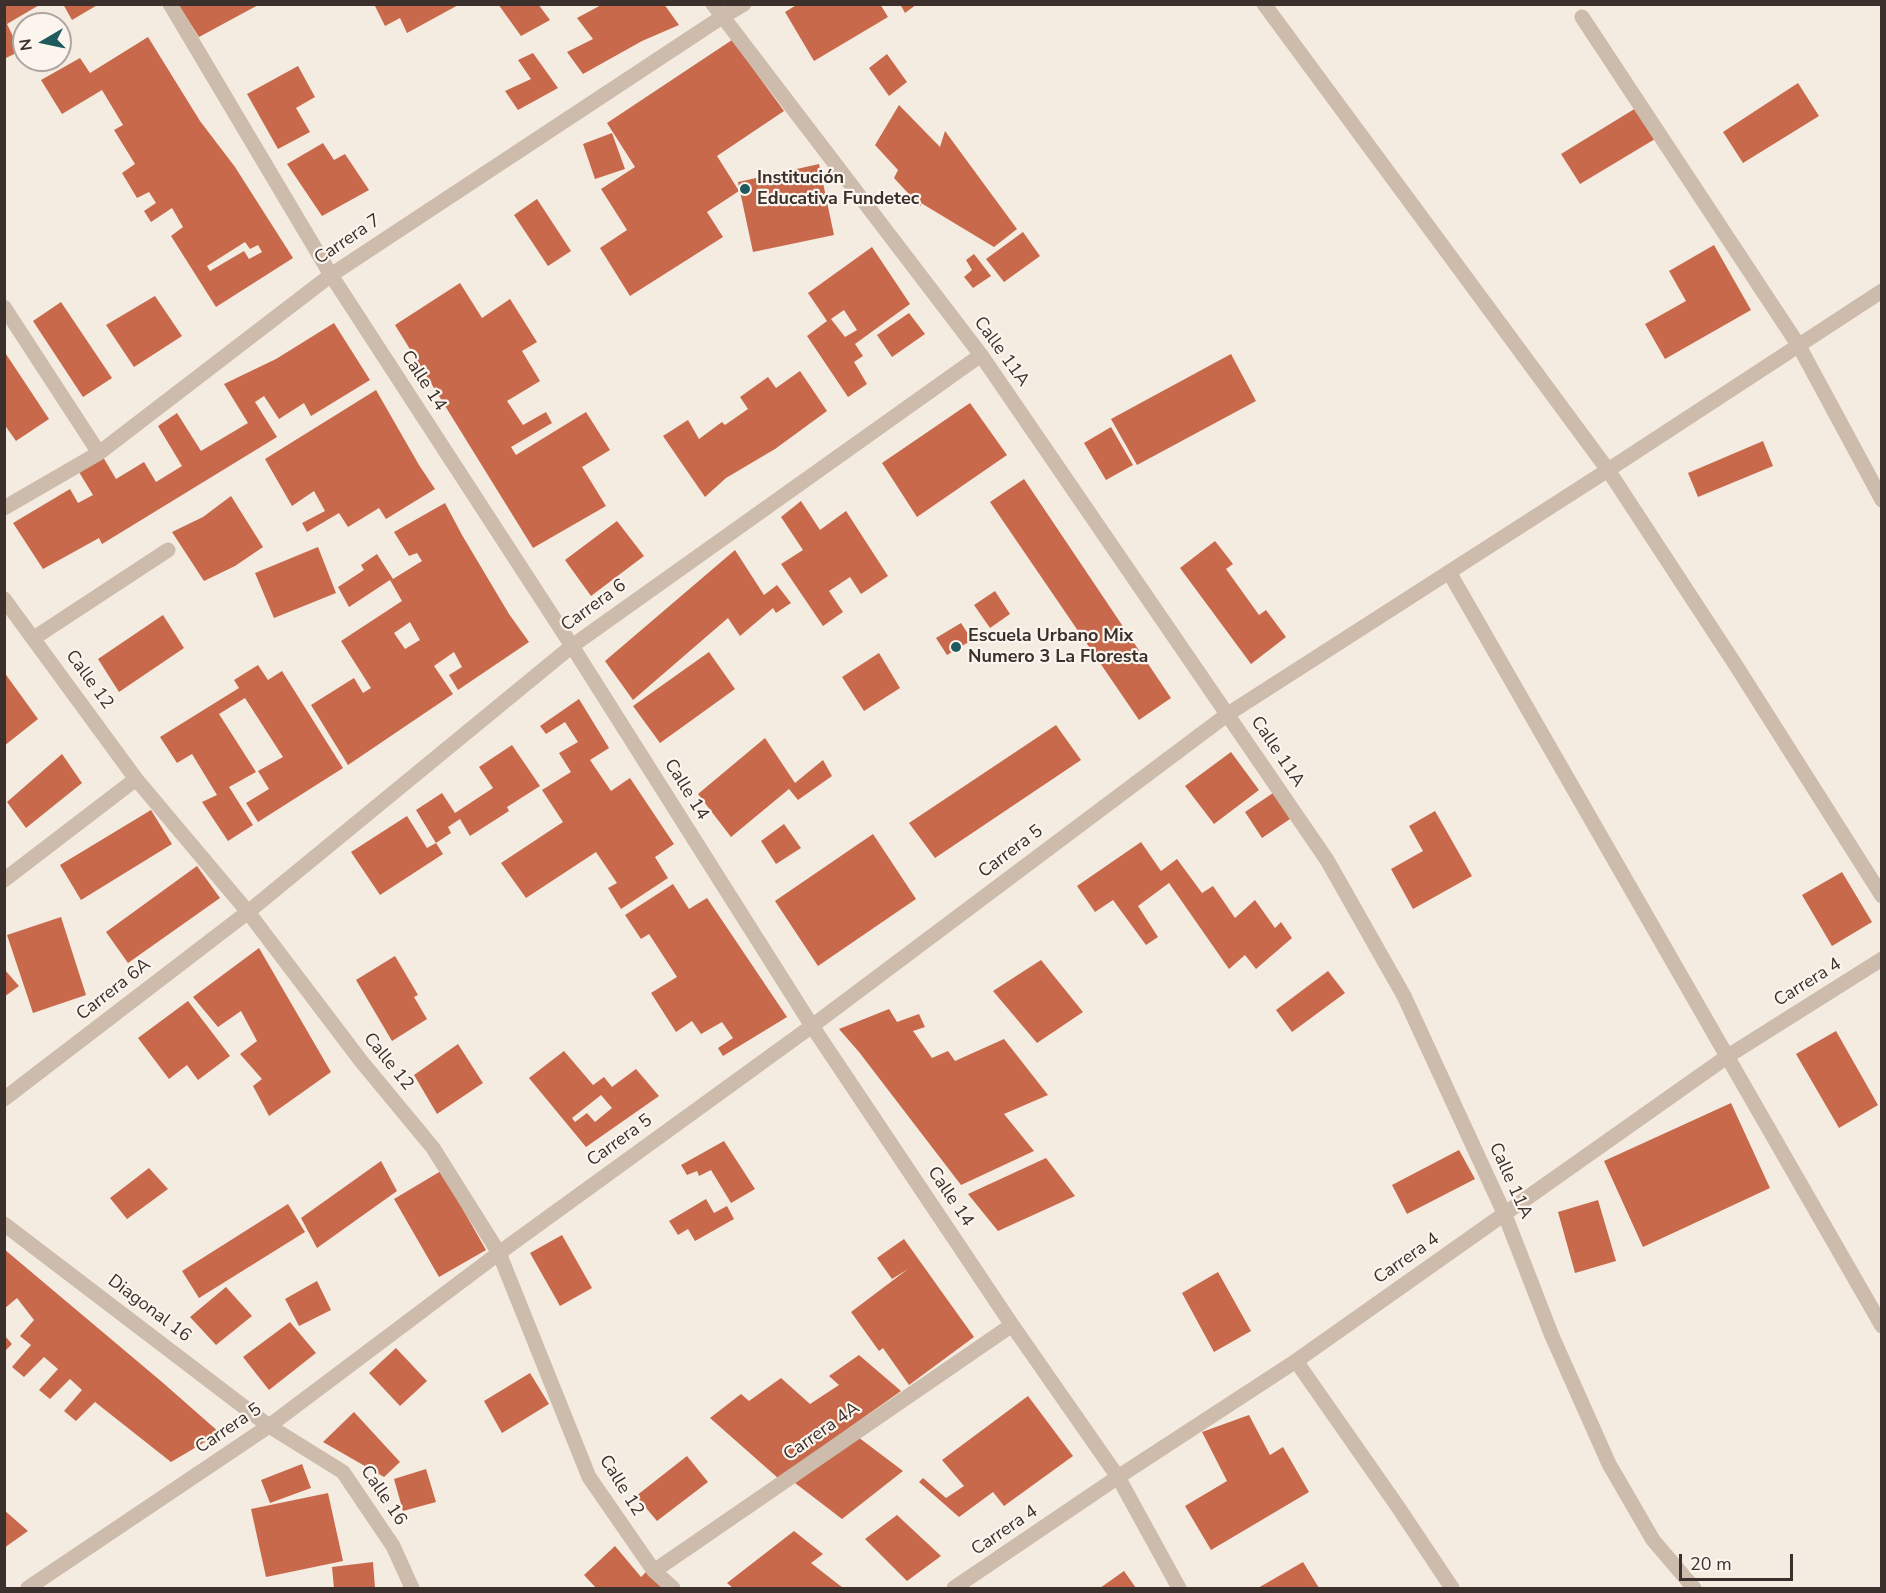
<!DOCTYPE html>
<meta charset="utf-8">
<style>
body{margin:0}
#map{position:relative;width:1886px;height:1593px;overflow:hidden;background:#f4ebe1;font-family:"Nunito Sans",sans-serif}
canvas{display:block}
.frame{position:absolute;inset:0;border:6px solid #3b302b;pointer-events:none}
.north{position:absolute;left:12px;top:12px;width:60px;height:60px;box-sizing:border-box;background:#fbf5ee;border:2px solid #aea6a0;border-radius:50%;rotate:261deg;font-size:16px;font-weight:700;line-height:24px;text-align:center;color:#3b302b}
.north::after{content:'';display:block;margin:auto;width:21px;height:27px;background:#1f5a5e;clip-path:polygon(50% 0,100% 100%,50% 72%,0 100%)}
.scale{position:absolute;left:1679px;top:1554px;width:114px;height:27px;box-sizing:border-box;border:3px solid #3b302b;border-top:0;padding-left:8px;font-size:18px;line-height:21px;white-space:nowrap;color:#3b302b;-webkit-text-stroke:4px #fbf5ee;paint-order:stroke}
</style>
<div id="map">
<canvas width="1886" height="1593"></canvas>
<div class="frame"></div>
<div class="north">N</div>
<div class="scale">20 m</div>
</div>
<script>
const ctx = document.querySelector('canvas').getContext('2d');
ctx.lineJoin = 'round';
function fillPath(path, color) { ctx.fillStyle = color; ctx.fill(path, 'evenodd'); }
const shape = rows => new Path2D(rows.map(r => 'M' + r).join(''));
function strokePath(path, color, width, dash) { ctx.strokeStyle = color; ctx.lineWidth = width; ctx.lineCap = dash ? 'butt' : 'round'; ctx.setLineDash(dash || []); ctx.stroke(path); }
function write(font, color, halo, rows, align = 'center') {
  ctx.font = font + ' "Nunito Sans",sans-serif'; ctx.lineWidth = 4.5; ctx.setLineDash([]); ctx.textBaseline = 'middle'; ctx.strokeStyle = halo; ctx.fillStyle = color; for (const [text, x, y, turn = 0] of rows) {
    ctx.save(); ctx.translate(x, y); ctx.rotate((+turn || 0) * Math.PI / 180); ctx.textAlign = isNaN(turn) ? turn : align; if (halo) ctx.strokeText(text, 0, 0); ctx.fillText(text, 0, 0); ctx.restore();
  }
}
fillPath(shape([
 [4,4,41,4,7,24,20,51,4,59],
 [63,4,99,4,72,20],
 [178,4,260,4,199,37],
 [374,4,460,4,407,33,400,18,385,26],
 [498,4,538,4,550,20,521,36],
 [603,4,664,4,679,25,642,41,583,74,567,52,593,39,577,18],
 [798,4,880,4,888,17,814,61,785,12],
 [900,4,917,4,905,13],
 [148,37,200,121,235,167,293,258,216,307,171,236,183,227,172,208,151,222,144,211,156,203,149,192,137,198,122,173,135,164,114,130,123,125,102,90,62,114,41,80,80,58,90,73],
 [245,242,250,249,258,245,262,252,249,259,244,251,210,271,207,266],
 [732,40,784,111,717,156,739,191,707,212,723,237,630,296,600,248,627,230,601,189,635,167,607,123],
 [533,53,558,88,518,110,505,91,531,79,518,60],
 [887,54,907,82,889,96,869,68],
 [298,66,315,97,296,108,310,132,278,149,247,94],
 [1798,83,1819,116,1743,163,1723,132],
 [899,105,940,147,945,131,1017,229,994,247,921,203,921,206,907,192,894,178,898,170,875,145],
 [1636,108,1655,139,1580,184,1561,154],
 [612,133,625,169,595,179,583,144],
 [323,143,334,160,345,154,369,190,322,216,287,164],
 [819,164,834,235,753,252,738,182],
 [537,199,571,251,548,266,514,215],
 [1023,232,1040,256,1004,282,986,259],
 [1714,245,1751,310,1665,359,1645,324,1686,301,1669,271],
 [872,247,910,304,855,344,863,356,854,362,867,384,848,397,807,336,827,321,808,293],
 [844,310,857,330,845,337,831,319],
 [974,254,991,276,973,288,964,277,972,270,966,260],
 [460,283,482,318,510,299,537,342,522,351,540,381,507,401,523,425,546,412,552,423,511,447,516,455,586,412,610,450,582,467,606,506,533,548,395,325],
 [155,296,182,336,134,367,106,325],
 [61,302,112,378,83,397,33,321],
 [909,313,925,334,892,357,877,335],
 [334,323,370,380,311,416,304,403,279,419,264,396,255,402,277,437,102,544,99,538,43,569,13,523,70,489,78,503,93,495,79,472,103,457,116,479,144,462,156,482,182,466,158,426,177,413,201,451,248,423,224,384,276,359],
 [4,351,49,419,16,441,4,424],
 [1231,354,1256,401,1137,465,1111,419],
 [800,371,827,411,775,449,726,478,705,497,663,436,688,420,699,439,722,422,725,425,748,409,740,397,768,377,776,388],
 [376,390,419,465,435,489,386,519,379,508,348,527,339,513,307,532,302,523,325,511,314,491,292,506,265,459],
 [970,403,1007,455,917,517,882,463],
 [1111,427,1133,465,1106,480,1084,443],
 [1763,441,1773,466,1698,497,1688,473],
 [1024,479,1171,698,1139,720,990,502],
 [231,496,263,547,235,566,204,581,172,532,203,517],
 [801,501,820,530,846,511,888,576,861,594,850,577,829,591,843,612,823,626,781,564,803,550,781,517],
 [445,503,462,535,509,614,529,642,458,690,449,675,462,667,454,652,434,666,453,694,348,765,311,705,354,678,363,693,371,688,341,641,402,601,390,580,349,607,338,587,364,570,361,565,377,554,393,579,422,561,417,553,409,556,394,532],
 [410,622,420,640,405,649,394,633],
 [617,521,644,556,591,596,565,560],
 [1215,541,1233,564,1226,569,1259,615,1266,610,1286,637,1251,664,1180,568],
 [318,547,336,593,274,618,255,573],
 [735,550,764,595,777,585,791,603,776,613,773,608,740,636,728,618,633,700,605,661],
 [995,591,1010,614,990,628,974,605],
 [163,615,184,648,119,692,98,659],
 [961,623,972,640,947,655,936,638],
 [709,652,735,689,660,743,633,706],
 [879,653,900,688,864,711,842,677],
 [258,665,268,680,282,671,343,768,258,822,246,803,269,789,258,771,283,757,245,698,219,714,256,772,229,787,253,825,228,841,202,802,217,795,192,754,177,763,160,737,239,688,234,680],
 [4,672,38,719,4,746],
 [579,699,609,748,590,760,611,791,630,778,674,844,655,857,668,878,621,909,608,888,617,883,596,852,526,898,501,863,563,822,542,790,571,772,559,753,578,742,565,722,546,734,540,726],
 [1056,725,1081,760,935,858,909,823],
 [765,738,795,783,823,760,832,776,798,800,789,789,731,837,698,794],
 [512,745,540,786,507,807,509,811,470,836,460,819,448,827,451,833,436,843,416,810,442,793,455,813,493,788,479,767],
 [1231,752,1259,790,1214,824,1185,786],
 [62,754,82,783,26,828,7,802],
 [1273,793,1290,819,1262,838,1245,812],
 [151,810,172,844,81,900,60,865],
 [1435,811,1472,876,1413,909,1391,869,1423,851,1409,826],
 [407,816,427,848,436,843,443,854,380,895,351,852],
 [784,824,801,848,776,864,761,841],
 [873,834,916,899,818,966,775,901],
 [1141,842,1161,871,1177,859,1202,893,1213,886,1235,918,1255,900,1275,928,1281,922,1292,938,1256,969,1245,955,1229,969,1169,883,1138,906,1158,937,1146,945,1113,900,1095,912,1077,886],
 [197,866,220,898,128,963,106,932],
 [1842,872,1872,922,1832,946,1802,895],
 [673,884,689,909,707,898,787,1017,723,1056,718,1048,733,1038,722,1022,701,1034,692,1021,676,1032,651,993,677,977,649,934,641,939,625,915],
 [61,917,86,995,33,1013,7,935],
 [259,948,331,1072,269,1116,253,1086,262,1079,240,1054,257,1041,241,1011,218,1027,193,997],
 [395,956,418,995,414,997,427,1019,392,1041,356,980],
 [1041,960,1083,1012,1037,1043,993,991],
 [4,969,19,986,4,997],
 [1328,971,1345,993,1292,1032,1276,1010],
 [188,1001,230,1056,198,1080,187,1065,169,1079,138,1038],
 [889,1009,897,1022,919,1014,925,1027,913,1031,932,1058,948,1051,955,1061,1004,1039,1048,1095,1004,1114,1034,1151,961,1185,859,1052,839,1029],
 [1836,1031,1878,1105,1839,1128,1796,1054],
 [458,1044,483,1083,437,1114,414,1075],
 [564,1051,593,1085,604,1077,612,1087,636,1069,659,1096,586,1147,529,1078],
 [601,1095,612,1108,595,1122,587,1113,575,1122,572,1118],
 [1731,1103,1770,1188,1643,1247,1604,1161],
 [724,1141,755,1189,731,1203,711,1170,699,1176,697,1171,687,1175,681,1165],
 [1459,1150,1475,1179,1407,1214,1392,1185],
 [1046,1158,1075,1196,998,1231,968,1194],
 [381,1161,397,1191,317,1248,301,1218],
 [149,1168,168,1189,127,1219,110,1198],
 [441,1171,486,1250,439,1277,394,1199],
 [706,1199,714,1213,727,1206,734,1219,695,1241,688,1229,678,1235,669,1221],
 [1598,1200,1616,1261,1575,1273,1558,1212],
 [288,1204,305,1232,199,1298,182,1271],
 [562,1235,592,1288,560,1306,530,1253],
 [904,1239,974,1337,909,1385,883,1348,879,1351,851,1312,908,1269,892,1279,877,1258],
 [4,1249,162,1382,220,1433,171,1462,95,1402,76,1421,64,1411,82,1390,70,1379,50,1399,39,1390,58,1369,44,1357,24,1377,12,1367,31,1345,20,1336,34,1320,17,1298,4,1309],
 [1218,1272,1251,1331,1214,1352,1182,1293],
 [317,1281,331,1310,299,1326,285,1299],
 [226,1287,252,1316,216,1345,190,1317],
 [290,1322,316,1353,269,1390,243,1357],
 [4,1335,12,1344,4,1352],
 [396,1348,427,1381,400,1406,369,1373],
 [859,1355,901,1391,778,1478,710,1418,741,1394,749,1401,781,1378,810,1404,839,1385,829,1376],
 [530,1373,549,1404,502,1433,484,1401],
 [1028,1396,1073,1456,1004,1506,993,1492,959,1517,919,1482,923,1478,946,1498,964,1486,942,1460],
 [354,1412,400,1462,384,1477,323,1442],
 [1249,1415,1270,1455,1283,1447,1309,1492,1211,1550,1185,1506,1227,1481,1202,1432],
 [858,1437,903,1471,842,1519,795,1483],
 [687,1456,708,1482,657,1521,636,1496],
 [302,1464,311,1488,270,1503,261,1480],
 [426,1469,436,1502,403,1511,394,1479],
 [328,1493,343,1561,266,1577,251,1509],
 [4,1510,28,1531,4,1548],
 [897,1515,941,1556,907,1581,865,1539],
 [794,1531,823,1554,811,1563,843,1588,733,1588,727,1583],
 [615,1546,641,1577,647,1571,662,1588,596,1588,584,1575],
 [373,1562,375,1588,334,1588,332,1567],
 [1303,1562,1319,1588,1258,1588],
 [1124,1571,1136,1588,1100,1588]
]), '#c8694b');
strokePath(shape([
 [170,4,331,275,572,646,812,1026,1012,1325,1118,1477,1179,1588],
 [713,4,981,355,1327,860,1404,996,1505,1215,1552,1336,1609,1464,1653,1540,1694,1588],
 [1264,4,1608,470,1735,664,1882,896],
 [1582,17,1799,346,1882,500],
 [4,307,99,453],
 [4,508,99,453,331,275,722,17,744,4],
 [1449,572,1882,1326],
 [4,599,136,779,248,912,361,1061,433,1148,499,1253,589,1477,654,1571,673,1588],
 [34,638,168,550],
 [4,880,136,779],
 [4,1099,248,912,572,646,981,355],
 [4,1224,269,1426,343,1472,393,1546,412,1588],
 [1296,1361,1398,1507,1452,1588],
 [654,1571,1012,1325],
 [28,1588,269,1426,499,1253,812,1026,1228,714,1608,470,1882,291],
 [954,1588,1118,1477,1296,1361,1728,1056,1882,959]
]), '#cdbbac', 15);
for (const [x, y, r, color] of [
 [745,189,6,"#1f5a5e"],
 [956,647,6,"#1f5a5e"]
]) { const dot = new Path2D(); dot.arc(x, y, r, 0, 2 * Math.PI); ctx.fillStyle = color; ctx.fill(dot); strokePath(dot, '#fbf5ee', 2); }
write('bold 18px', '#3b302b', '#fbf5ee', [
 ["Institución",757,179],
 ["Educativa Fundetec",757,200],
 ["Escuela Urbano Mix",968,637],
 ["Numero 3 La Floresta",968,658]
], 'left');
write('18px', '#3b302b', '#fbf5ee', [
 ["Carrera 7",348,240,-34],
 ["Calle 11A",1001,352,54],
 ["Calle 14",423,381,57],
 ["Carrera 6",594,606,-36],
 ["Calle 12",89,680,54],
 ["Calle 11A",1277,752,56],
 ["Calle 14",686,790,58],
 ["Carrera 5",1011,852,-37],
 ["Carrera 4",1808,983,-32],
 ["Carrera 6A",114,990,-38],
 ["Calle 12",388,1062,51],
 ["Carrera 5",620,1141,-36],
 ["Calle 11A",1510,1181,66],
 ["Calle 14",950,1197,56],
 ["Carrera 4",1407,1259,-35],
 ["Diagonal 16",149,1309,37],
 ["Carrera 5",229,1429,-34],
 ["Carrera 4A",822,1432,-35],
 ["Calle 12",621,1486,58],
 ["Calle 16",383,1496,56],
 ["Carrera 4",1005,1531,-34]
]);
</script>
